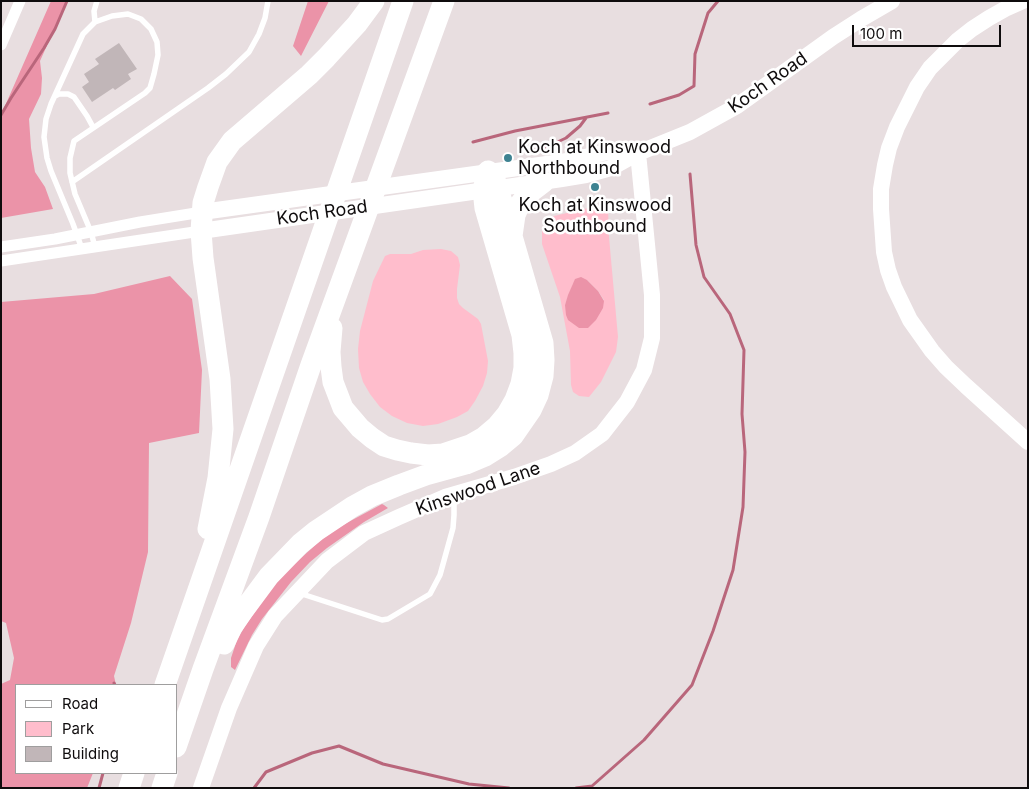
<!DOCTYPE html>
<style>
body{margin:0}
#map{position:relative;width:1029px;height:789px;overflow:hidden;background:#e8dee0;font-family:Inter,sans-serif}
canvas{display:block}
.frame{position:absolute;inset:0;border:2px solid #0f0c0d;pointer-events:none}
.legend{position:absolute;left:15px;top:684px;width:162px;height:90px;box-sizing:border-box;background:#fff;border:1px solid #9f9e9e;margin:0;padding:6px 9px;list-style:none;font-size:15px;color:#0f0c0d}
.legend li{display:flex;align-items:center;gap:10px;height:25px}
.legend b{width:25px;border:1px solid #9f9e9e}
.scale{position:absolute;left:852px;top:25px;width:149px;height:22px;box-sizing:border-box;border:2px solid #0f0c0d;border-top:0;padding-left:6px;font-size:15px;line-height:18px;white-space:nowrap;color:#0f0c0d;-webkit-text-stroke:4px #fff;paint-order:stroke}
</style>
<div id="map">
<canvas width="1029" height="789"></canvas>
<div class="frame"></div>
<ul class="legend">
<li><b style="height:6px;background:#fff"></b>Road</li>
<li><b style="height:14px;background:#ffbdcc"></b>Park</li>
<li><b style="height:14px;background:#c1b6b8"></b>Building</li>
</ul>
<div class="scale">100 m</div>
</div>
<script>
const ctx = document.querySelector('canvas').getContext('2d');
ctx.lineJoin = 'round';
function fillPath(path, color) { ctx.fillStyle = color; ctx.fill(path, 'evenodd'); }
const shape = rows => new Path2D(rows.map(r => 'M' + r).join(''));
function strokePath(path, color, width, dash) { ctx.strokeStyle = color; ctx.lineWidth = width; ctx.lineCap = dash ? 'butt' : 'round'; ctx.setLineDash(dash || []); ctx.stroke(path); }
function write(font, color, halo, rows, align = 'center') {
  ctx.font = font + ' Inter,sans-serif'; ctx.lineWidth = 5; ctx.setLineDash([]); ctx.textBaseline = 'middle'; ctx.strokeStyle = halo; ctx.fillStyle = color; for (const [text, x, y, turn = 0] of rows) {
    ctx.save(); ctx.translate(x, y); ctx.rotate((+turn || 0) * Math.PI / 180); ctx.textAlign = isNaN(turn) ? turn : align; if (halo) ctx.strokeText(text, 0, 0); ctx.fillText(text, 0, 0); ctx.restore();
  }
}
fillPath(shape([
 [601,205,608,207,609,237,618,337,616,352,601,382,589,397,579,396,573,392,571,385,570,351,560,297,542,244,542,231,546,222,554,216],
 [587,280,598,291,604,300,565,305,573,284],
 [441,249,451,251,458,257,460,265,457,289,457,298,459,304,463,308,478,319,481,324,488,361,487,373,483,386,475,401,468,411,457,417,438,424,423,426,407,423,392,416,380,407,370,394,363,382,359,368,358,349,360,331,373,281,385,256,390,254,411,254,423,250]
]), '#ffbdcc');
fillPath(shape([
 [51,1,67,1,40,61,42,78,41,94,29,119,31,148,35,172,45,187,53,209,1,218,1,115],
 [308,1,329,1,301,56,293,46],
 [170,276,192,299,202,370,199,433,149,443,148,552,131,623,114,676,116,685,16,685,16,773,93,773,87,788,1,788,1,684,10,680,14,658,6,623,1,621,1,302,94,294],
 [581,277,587,280,598,291,604,301,603,308,596,320,588,328,579,328,568,320,566,315,565,305,568,295,575,279],
 [382,504,384,505,388,508,364,522,327,548,310,562,291,582,262,619,252,635,235,670,231,667,231,658,237,640,245,626,274,585,290,568,322,539,341,526]
]), '#eb93a8');
strokePath(shape([
 [650,104,679,95,694,86,695,54,708,13,718,1],
 [1,115,11,98,44,48,55,29,67,1],
 [473,142,515,131,608,113],
 [528,152,551,145,566,138,580,126,586,118],
 [114,683,115,685],
 [99,788,103,773],
 [254,788,266,772,312,753,339,746,383,764,469,784,509,788],
 [576,788,592,786,644,740,692,685,713,631,733,570,743,507,745,452,742,414,744,350,730,314,704,277,696,245,690,174]
]), '#b9667b', 3);
fillPath(shape([
 [119,43,137,69,128,74,131,79,115,90,113,88,92,102,82,87,89,82,84,74,99,64,95,59]
]), '#c1b6b8');
strokePath(shape([
 [95,22,94,11,97,1],
 [55,96,59,94,68,94,74,97,87,116,93,127],
 [72,182,208,88,226,74,249,52,259,34,265,18,268,1],
 [82,249,73,224,51,171,47,158,44,137,46,119,51,104,83,34,95,22,112,16,128,14,141,19,151,29,157,42,158,55,154,74,150,88,145,93,74,141,70,158,70,173,75,194,91,232,95,247],
 [299,593,382,620,388,619,430,594,440,575,453,528,454,515,454,495]
]), '#fff', 5.5);
strokePath(shape([
 [1,45,20,1],
 [1,247,55,239,140,222,202,212],
 [1,261,201,231]
]), '#fff', 11);
strokePath(shape([
 [1023,1,1005,9,989,18,972,29,958,40,930,68,917,87,897,127,889,148,885,165,881,189,881,209,884,252,888,270,894,287,910,320,932,351,946,367,966,386,1028,442],
 [202,212,561,162,608,152,638,153],
 [201,231,562,179,586,175,611,168,638,153,690,132,737,106,833,37,861,19,892,1],
 [201,788,229,708,256,646,275,616,327,561,364,533,399,517,445,497,514,477,551,464,575,453,602,434,627,402,644,370,652,338,652,295,638,153]
]), '#fff', 16);
strokePath(shape([
 [512,236,515,215,520,204,527,195,544,182],
 [332,328,330,352,331,367,333,382,343,408,360,428,372,438,384,446,397,450,411,453,428,455,443,454,470,445,484,437,497,426,507,414,515,400,521,384,524,368,524,353,522,335,485,208,483,190,488,171],
 [208,529,218,478,223,429,220,379,203,258,201,231,203,203,208,187,217,162,232,141,309,75,326,58,357,24,374,1],
 [224,644,232,627,243,611,269,576,300,544,316,531,352,507,372,496,399,485,426,475,466,464,485,456,501,446,513,436,531,410,538,395,543,376,544,360,543,343,498,188,495,180,488,171],
 [165,685,403,1],
 [176,747,203,669,259,517,311,365,444,1],
 [129,788,134,773],
 [162,788,167,773]
]), '#fff', 21);
for (const [x, y, r, color] of [
 [508,158,5,"#3e8291"],
 [595,187,5,"#3e8291"]
]) { const dot = new Path2D(); dot.arc(x, y, r, 0, 2 * Math.PI); ctx.fillStyle = color; ctx.fill(dot); strokePath(dot, '#fff', 2); }
write('18px', '#0f0c0d', '#fff', [
 ["Koch Road",768,83,-35],
 ["Koch Road",322,213,-8],
 ["Kinswood Lane",478,489,-19]
]);
write('18px', '#0f0c0d', '#fff', [
 ["Koch at Kinswood",518,148],
 ["Northbound",518,169],
 ["Koch at Kinswood",595,206,"center"],
 ["Southbound",595,227,"center"]
], 'left');
</script>
